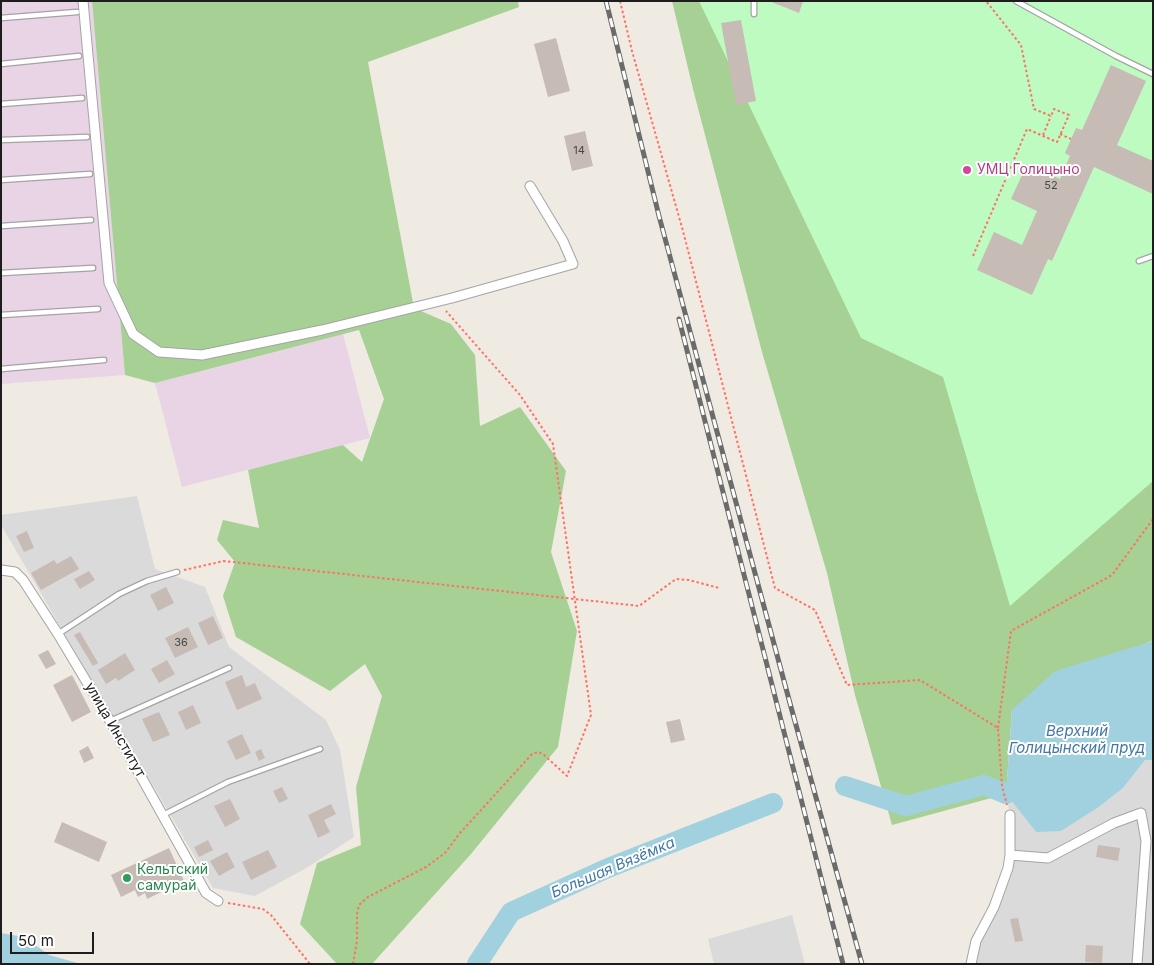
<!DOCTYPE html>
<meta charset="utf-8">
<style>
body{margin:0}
#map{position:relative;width:1154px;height:965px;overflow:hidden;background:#efeae2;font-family:Inter,sans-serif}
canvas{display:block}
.frame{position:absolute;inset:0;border:2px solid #1d1d1d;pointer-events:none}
.scale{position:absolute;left:10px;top:932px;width:84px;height:22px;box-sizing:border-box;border:2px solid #1d1d1d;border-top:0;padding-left:6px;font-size:15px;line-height:18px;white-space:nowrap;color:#1d1d1d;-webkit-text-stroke:4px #fff;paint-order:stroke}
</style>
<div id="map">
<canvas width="1154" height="965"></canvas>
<div class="frame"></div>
<div class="scale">50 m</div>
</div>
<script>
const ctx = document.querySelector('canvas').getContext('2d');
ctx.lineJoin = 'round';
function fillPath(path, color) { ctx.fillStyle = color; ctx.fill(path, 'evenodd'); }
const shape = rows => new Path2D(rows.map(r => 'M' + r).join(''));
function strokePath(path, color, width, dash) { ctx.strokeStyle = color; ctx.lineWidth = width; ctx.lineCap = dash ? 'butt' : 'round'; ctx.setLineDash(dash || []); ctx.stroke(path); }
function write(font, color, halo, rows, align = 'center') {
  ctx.font = font + ' Inter,sans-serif'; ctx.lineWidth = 4; ctx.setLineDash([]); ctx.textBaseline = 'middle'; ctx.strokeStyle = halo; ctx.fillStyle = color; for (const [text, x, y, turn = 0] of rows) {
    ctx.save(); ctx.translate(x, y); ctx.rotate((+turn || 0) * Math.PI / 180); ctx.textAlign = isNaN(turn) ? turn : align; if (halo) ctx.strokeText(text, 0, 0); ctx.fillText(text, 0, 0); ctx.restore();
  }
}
fillPath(shape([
 [137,496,155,569,205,587,229,647,326,720,340,750,354,837,308,867,255,896,213,888,1,525,1,515],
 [1145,760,1153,760,1153,964,971,964,1008,868,1010,815,1006,794,1036,832,1123,788],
 [792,915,805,964,714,964,708,939]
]), '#dbdada');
fillPath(shape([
 [1,1,92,1,125,375,1,384],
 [343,334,370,438,182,487,155,383]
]), '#e8d4e5');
fillPath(shape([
 [92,1,518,1,519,7,368,62,414,308,451,324,475,355,480,426,520,407,566,471,551,552,577,631,558,747,471,854,372,964,337,964,300,924,317,863,361,845,356,787,382,696,365,664,330,691,236,637,223,596,235,562,217,540,223,520,259,528,248,470,343,445,362,462,384,399,359,330,155,383,125,375],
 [672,1,1153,1,1153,640,1012,710,1006,794,892,825,855,695,827,573,762,352,693,89]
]), '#a7d095');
fillPath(shape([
 [699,1,1153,1,1153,481,1010,606,943,377,861,338]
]), '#bdfbc1');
fillPath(shape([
 [1153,640,1153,760,1145,760,1123,788,1097,808,1061,831,1036,832,1006,794,1012,710,1055,671,1150,642],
 [1,933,24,937,49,955,81,964,1,964]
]), '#a1d1de');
strokePath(shape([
 [845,786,906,806,984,785,1006,794,1029,780],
 [477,964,511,912,608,868,773,803]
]), '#a1d1de', 20);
fillPath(shape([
 [769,1,803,1,799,13],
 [741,20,756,101,736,105,721,23],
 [556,38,570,91,548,97,534,44],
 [1111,65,1146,81,1117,145,1153,161,1153,194,1094,167,1052,261,1048,259,1032,295,977,270,994,232,1022,245,1037,211,1011,199,1027,164,1060,179,1070,156,1065,153,1076,128,1082,130],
 [585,131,593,166,572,171,564,136],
 [27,531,34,548,24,552,16,536],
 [71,556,79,569,41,590,31,573,54,560,57,564],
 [89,571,95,580,80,589,74,579],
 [166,587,174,603,158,611,150,595],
 [213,616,223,638,208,645,198,623],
 [188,627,198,647,175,658,165,638],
 [80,632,98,663,93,666,74,635],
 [48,650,56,664,46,669,38,655],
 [125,653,135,670,118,681,116,678,106,684,98,670],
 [167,660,175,674,159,683,151,669],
 [72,675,91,712,72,722,53,685],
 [242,675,246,687,255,683,262,699,237,710,225,682],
 [193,705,201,723,186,730,178,712],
 [159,712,170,735,153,742,142,719],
 [680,719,685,740,671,743,666,722],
 [242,734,251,753,236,760,227,741],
 [88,746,94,758,84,763,79,751],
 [261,749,265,758,259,761,255,752],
 [282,787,288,799,279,803,273,791],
 [230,799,240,819,225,827,214,806],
 [331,804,336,814,324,820,330,832,318,838,308,815],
 [62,822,107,842,99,862,54,842],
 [208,840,213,850,199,857,194,847],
 [1098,845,1120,848,1118,861,1096,857],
 [169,848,184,881,147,899,145,893,138,897,135,890,121,897,111,875],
 [268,850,277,867,251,880,242,862],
 [227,852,235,867,219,876,210,861],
 [1018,918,1023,941,1015,942,1010,919],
 [1086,945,1103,946,1102,963,1085,962]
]), '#c6bcb5');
const service = shape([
 [754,1,754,14],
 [1016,1,1116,56,1153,74],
 [1,18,77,12],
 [1,64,79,56],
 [1,104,82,98],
 [1,140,87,137],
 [1,180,90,174],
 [1,226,91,220],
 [1139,261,1153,256],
 [1,273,93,268],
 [1,315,98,309],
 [1,369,104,360],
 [58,634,119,594,147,581,177,572],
 [110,721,229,668],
 [163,815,228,782,320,749]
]);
const minor = shape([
 [83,1,109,283,133,334,159,352,202,355,322,330,452,298,573,264,563,241,530,186],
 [1,570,15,572,23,580,58,634,110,721,206,893,218,901],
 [1010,855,1048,858,1114,823,1141,813,1146,841,1137,964],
 [971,964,976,941,994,907,1008,868,1010,855,1010,815]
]);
strokePath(service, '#a4a4a4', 7);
strokePath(minor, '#a4a4a4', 11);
strokePath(shape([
 [620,1,632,51,683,231,775,588,815,610,847,685,920,680,998,728,1002,786,1007,805],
 [1060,134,1071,139],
 [1043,135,1051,116],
 [973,256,1027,129,1057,142,1069,115,1054,109,1051,116,1034,109,1021,45,986,1],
 [184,570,224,561,639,606,676,579,689,580,719,588],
 [998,728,1011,631,1112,575,1153,519],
 [228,903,263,909,271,915,310,964],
 [353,964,357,941,357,914,359,905,368,897,426,867,445,853,460,833,532,754,538,752,543,754,567,776,591,715,553,444,520,395,446,311]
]), '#ff7163', 2, [2.5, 2.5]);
strokePath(service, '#fff', 4.5);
strokePath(minor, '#fff', 9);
const rail = shape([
 [606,1,659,216,791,707,862,964],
 [679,319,843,964]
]);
strokePath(rail, '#6b6b6b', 5);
strokePath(rail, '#fff', 3, [9]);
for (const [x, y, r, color] of [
 [967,170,5,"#d1479c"],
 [127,878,5,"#2e9e5b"]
]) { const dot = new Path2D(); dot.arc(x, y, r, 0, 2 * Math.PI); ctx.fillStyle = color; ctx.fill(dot); strokePath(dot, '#fff', 2); }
write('11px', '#474543', null, [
 ["14",579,151],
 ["52",1051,186],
 ["36",181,643]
]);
write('14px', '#b23c85', '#fff', [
 ["УМЦ Голицыно",977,170]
], 'left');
write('14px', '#1d1d1d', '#fff', [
 ["улица Институт",115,730,60]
]);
write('14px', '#27864d', '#fff', [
 ["Кельтский",137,870],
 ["самурай",137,886]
], 'left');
write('italic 15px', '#4377a8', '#fff', [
 ["Верхний",1077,731],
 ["Голицынский пруд",1077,748],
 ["Большая Вязёмка",613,868,-23]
]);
</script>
